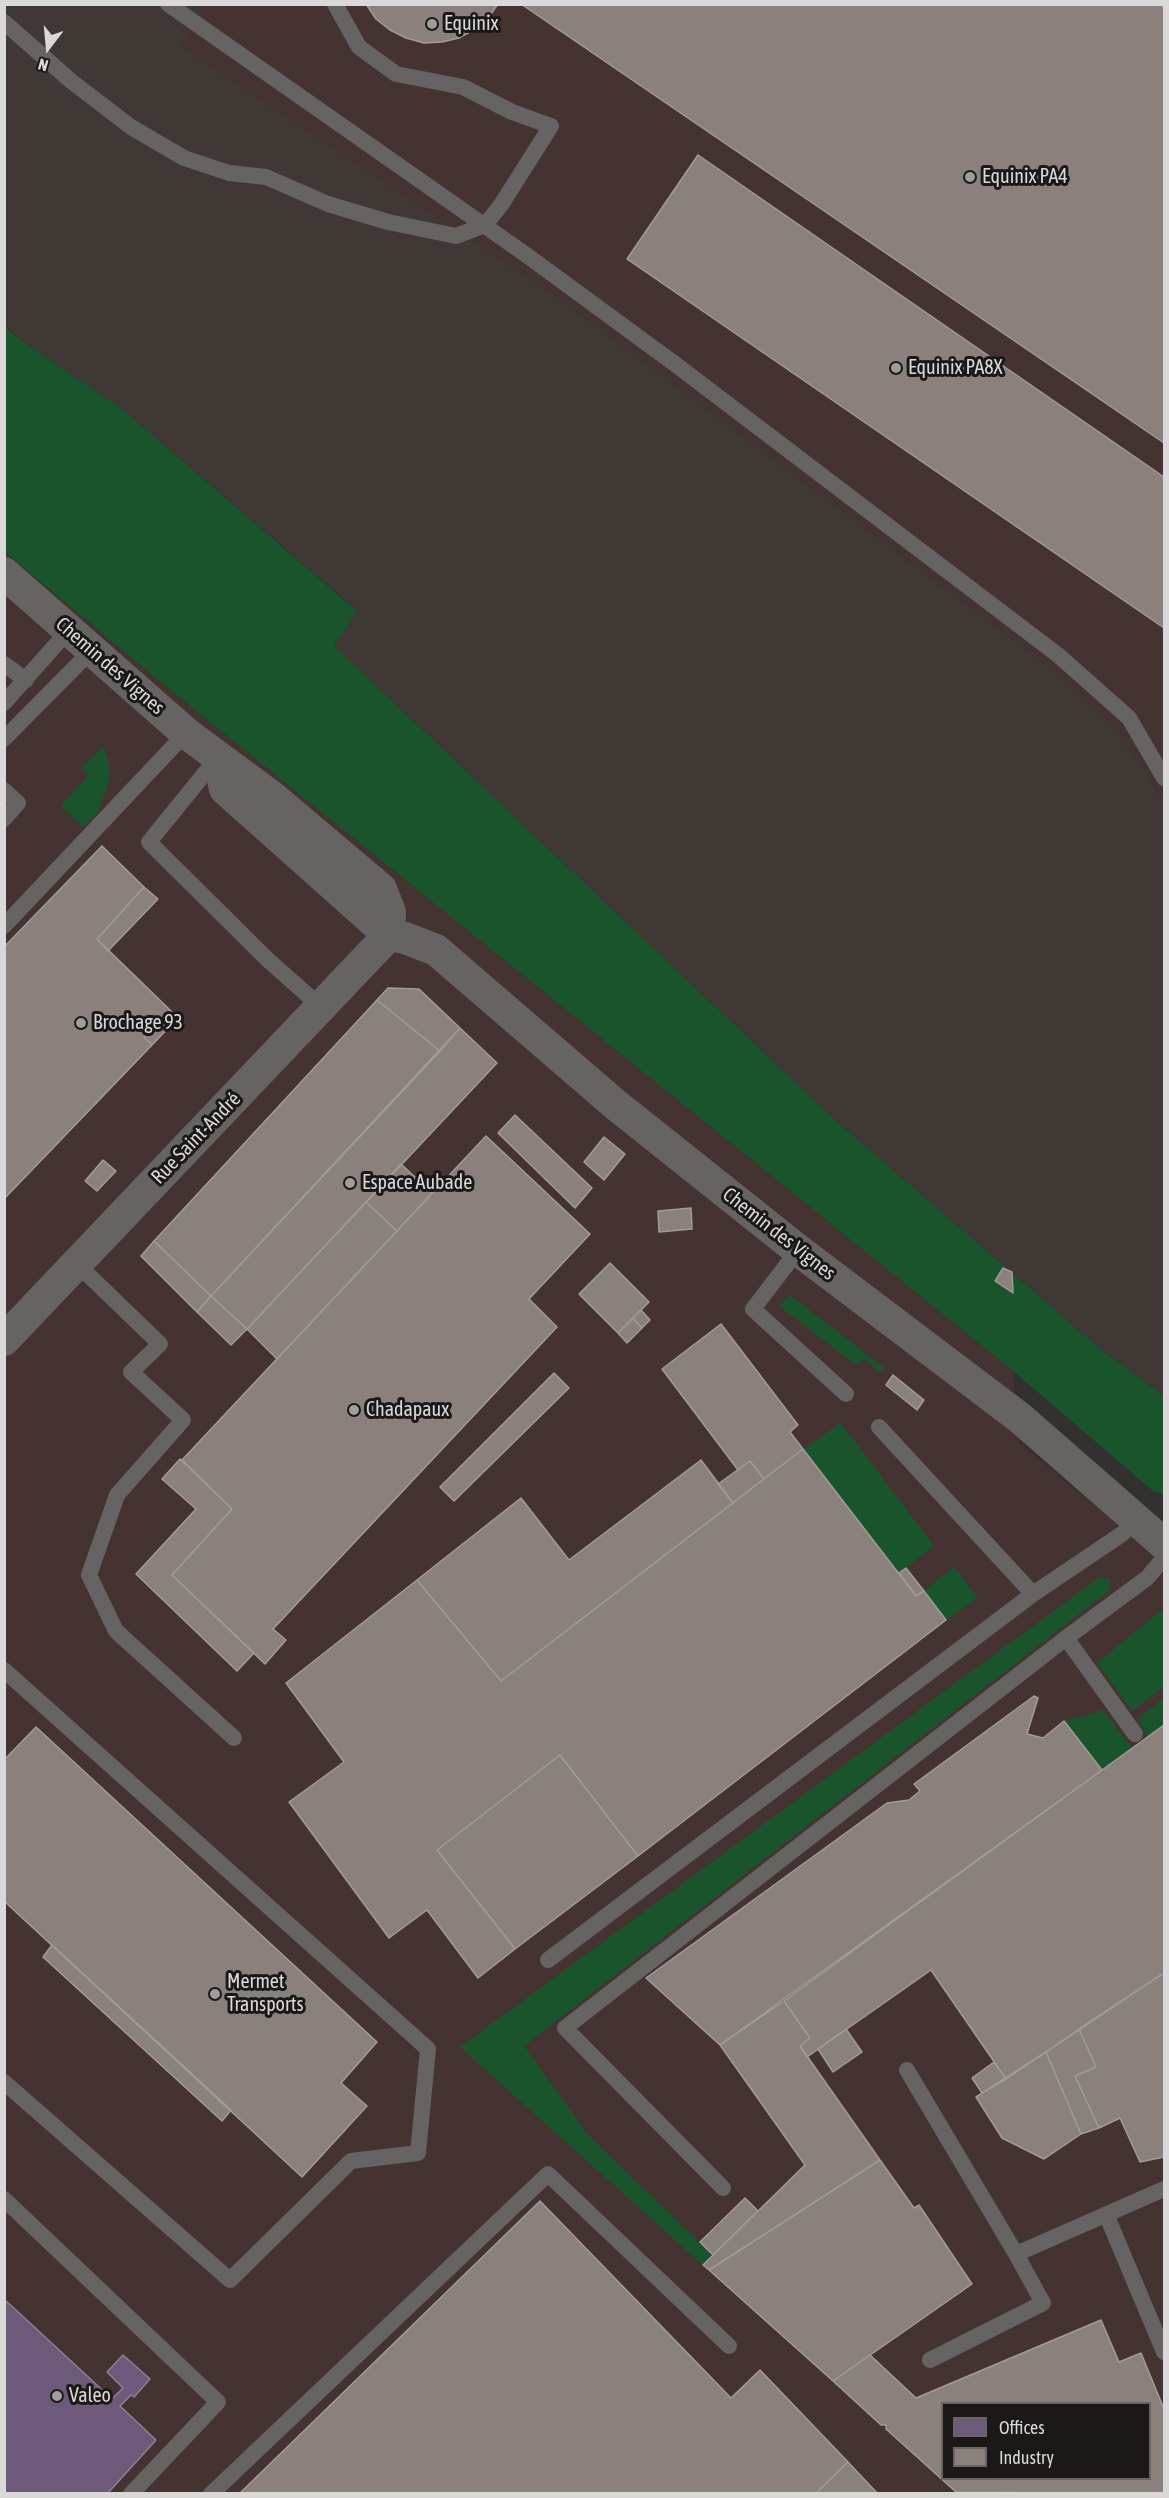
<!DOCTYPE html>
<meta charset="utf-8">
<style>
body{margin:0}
#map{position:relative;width:1169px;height:2498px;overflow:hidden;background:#323130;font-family:"Asap Condensed",sans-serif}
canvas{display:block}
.frame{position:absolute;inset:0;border:6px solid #dbd9d8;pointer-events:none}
.legend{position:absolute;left:941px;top:2402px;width:210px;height:78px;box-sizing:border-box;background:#1a1918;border:2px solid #676665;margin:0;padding:8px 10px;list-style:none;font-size:18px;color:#dbd9d8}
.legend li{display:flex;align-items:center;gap:12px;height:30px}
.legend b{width:30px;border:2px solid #676665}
.north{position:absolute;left:18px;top:18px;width:60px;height:60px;-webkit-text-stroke:4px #1a1918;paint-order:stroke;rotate:196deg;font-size:16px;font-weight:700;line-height:24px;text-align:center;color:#dbd9d8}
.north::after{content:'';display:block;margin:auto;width:21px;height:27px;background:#dbd9d8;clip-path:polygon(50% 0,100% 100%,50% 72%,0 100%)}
</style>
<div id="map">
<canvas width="1169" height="2498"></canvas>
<div class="frame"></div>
<ul class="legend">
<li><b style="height:16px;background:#6d597a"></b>Offices</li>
<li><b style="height:16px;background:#8a817c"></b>Industry</li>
</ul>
<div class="north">N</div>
</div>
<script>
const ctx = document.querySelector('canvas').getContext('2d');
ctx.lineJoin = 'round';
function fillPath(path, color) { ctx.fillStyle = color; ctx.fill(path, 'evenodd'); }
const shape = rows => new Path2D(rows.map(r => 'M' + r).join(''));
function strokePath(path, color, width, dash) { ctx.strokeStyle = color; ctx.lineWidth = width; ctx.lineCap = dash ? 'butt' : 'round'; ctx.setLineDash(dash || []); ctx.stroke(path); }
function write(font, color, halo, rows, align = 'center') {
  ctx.font = font + ' "Asap Condensed",sans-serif'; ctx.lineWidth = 6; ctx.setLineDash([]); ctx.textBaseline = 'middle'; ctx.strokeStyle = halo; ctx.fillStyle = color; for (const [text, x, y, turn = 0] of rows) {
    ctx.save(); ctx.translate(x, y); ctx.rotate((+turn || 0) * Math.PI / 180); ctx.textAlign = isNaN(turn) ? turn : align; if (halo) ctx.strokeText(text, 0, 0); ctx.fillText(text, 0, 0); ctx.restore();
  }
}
fillPath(shape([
 [5,5,207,5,181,47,553,294,1050,668,1118,735,1144,769,1164,803,1164,1396,1099,1348,836,1121,334,646,357,610,121,408,20,340,5,326]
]), '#403834');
fillPath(shape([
 [207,4,1164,5,1164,803,1144,769,1118,735,1050,668,553,294,181,47],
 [4,552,158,680,1013,1371,1018,1442,1164,1562,1164,2493,5,2493],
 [942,2404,1150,2404,1150,2478,942,2478]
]), '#453332');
fillPath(shape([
 [4,326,20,340,121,408,357,611,334,646,836,1121,1099,1348,1164,1396,1164,1494,1153,1491,1013,1371,158,680,5,552],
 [103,747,109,761,109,781,98,812,83,827,61,806,88,775,81,768],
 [790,1295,884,1368,880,1373,865,1359,856,1365,779,1306],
 [841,1423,934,1546,899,1573,803,1449],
 [954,1567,978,1598,946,1620,924,1591],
 [1100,1577,1110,1579,1110,1590,524,2046,589,2136,713,2255,703,2265,460,2047],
 [1164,1608,1164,1687,1132,1711,1097,1663],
 [1164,1698,1164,1725,1148,1737,1137,1719],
 [1103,1710,1132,1748,1102,1770,1064,1721]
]), '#19542c');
const offices = shape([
 [4,2299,112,2399,123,2388,107,2372,123,2355,150,2379,134,2397,131,2395,120,2406,156,2440,107,2494,4,2494,4,2299]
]);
fillPath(offices, '#6d597a');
strokePath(offices, '#8e7f96', 1.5);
const industry = shape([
 [366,4,498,4,489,17,475,29,459,38,442,42,424,43,406,38,390,30,376,19,366,4],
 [521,4,1160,4,1164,8,1164,443,521,4],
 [698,155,1164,477,1164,628,627,259,698,155],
 [102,846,144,887,97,939,170,1010,144,1037,152,1045,4,1199,4,947,102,846],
 [144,887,158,899,108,951,97,939,144,887],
 [388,988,419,989,460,1028,440,1051,377,1000,388,988],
 [377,1000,440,1051,211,1296,154,1241,377,1000],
 [170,1010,178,1018,152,1045,144,1037,170,1010],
 [460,1028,497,1063,247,1329,211,1296,460,1028],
 [515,1115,592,1188,575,1208,498,1133,515,1115],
 [486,1136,590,1234,529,1299,557,1327,273,1629,286,1640,265,1664,172,1575,232,1509,182,1460,486,1136],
 [604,1137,625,1154,604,1180,584,1162,604,1137],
 [103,1160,116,1171,97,1191,85,1181,103,1160],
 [401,1164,432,1193,397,1231,366,1202,401,1164],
 [366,1202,397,1231,277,1359,247,1329,366,1202],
 [691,1208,692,1229,659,1232,658,1211,691,1208],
 [154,1241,211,1296,197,1312,141,1256,154,1241],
 [610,1263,649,1302,618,1333,579,1294,610,1263],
 [1003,1268,1012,1272,1013,1293,995,1281,1003,1268],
 [211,1296,247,1329,231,1345,197,1312,211,1296],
 [641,1310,650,1320,642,1328,633,1318,641,1310],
 [633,1318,642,1328,627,1343,618,1333,633,1318],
 [721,1324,798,1425,790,1432,803,1449,764,1479,750,1461,738,1470,662,1369,721,1324],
 [554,1373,569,1388,454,1501,440,1487,554,1373],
 [893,1375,924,1400,917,1410,886,1385,893,1375],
 [803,1449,916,1596,924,1591,946,1620,638,1856,560,1755,437,1850,515,1949,478,1978,427,1910,389,1938,289,1802,344,1762,286,1683,417,1580,501,1681,803,1449],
 [180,1459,232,1509,172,1575,254,1653,237,1671,136,1574,196,1509,162,1479,180,1459],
 [701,1460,733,1503,501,1681,417,1580,521,1498,569,1560,701,1460],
 [750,1461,764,1479,733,1503,718,1484,750,1461],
 [906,1568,924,1591,916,1596,899,1573,906,1568],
 [1034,1696,1038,1698,1027,1734,1043,1738,1064,1721,1102,1770,720,2045,646,1978,887,1803,909,1800,920,1791,914,1784,1034,1696],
 [1164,1725,1164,1973,1006,2079,931,1970,807,2057,800,2046,810,2038,784,2001,1164,1725],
 [36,1727,377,2042,341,2083,367,2106,302,2177,4,1901,4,1760,36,1727],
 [560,1755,638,1856,515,1949,437,1850,560,1755],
 [52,1945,231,2110,222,2121,43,1957,52,1945],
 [1164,1973,1164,2157,1140,2162,1120,2118,1099,2128,1075,2076,1096,2067,1079,2029,1164,1973],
 [784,2001,810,2038,800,2046,880,2160,709,2270,703,2265,805,2165,720,2045,784,2001],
 [846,2029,862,2052,833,2072,818,2049,846,2029],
 [1079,2029,1096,2067,1075,2076,1099,2128,1081,2134,1046,2052,1079,2029],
 [1046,2052,1081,2134,1044,2159,1002,2138,976,2097,1046,2052],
 [994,2062,1006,2079,982,2093,972,2078,994,2062],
 [880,2160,914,2208,919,2205,972,2284,833,2381,709,2270,880,2160],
 [745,2198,758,2211,713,2255,700,2242,745,2198],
 [540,2201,731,2398,760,2370,848,2462,815,2494,239,2494,540,2201],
 [1101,2320,1119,2362,1141,2353,1164,2409,1164,2494,956,2492,886,2429,886,2425,881,2425,833,2381,870,2355,916,2398,1101,2320],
 [942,2404,1150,2404,1150,2478,942,2478,942,2404],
 [848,2462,878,2494,815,2494,848,2462]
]);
fillPath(industry, '#8a817c');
strokePath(industry, '#a29b98', 1.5);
strokePath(shape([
 [168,4,525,254,675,364,1058,655,1129,718,1164,778],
 [4,22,71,81,131,127,184,158,229,173,266,177,328,204,388,222,456,236,485,225,501,205,551,126,512,112,463,87,396,74,359,47,335,4],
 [4,664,26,680],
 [4,703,69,630],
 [4,739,92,650],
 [218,757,149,842,267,959,321,1007],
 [4,790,18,803,4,819],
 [4,926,186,733],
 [798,1250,753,1309,846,1394],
 [76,1263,160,1344,131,1372,183,1420,117,1495,89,1575,116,1631,234,1738],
 [879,1427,1033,1594,1122,1534,1137,1520],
 [4,1670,428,2049,418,2153,351,2161,230,2280,4,2082],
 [1135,1734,1066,1638,1147,1578,1164,1558],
 [548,1960,1033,1594],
 [907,2070,1016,2254,1164,2189],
 [723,2188,565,2028,1066,1638],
 [4,2199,218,2402,131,2494],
 [1106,2214,1164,2352],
 [930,2360,1043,2303,1016,2254],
 [211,2494,548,2174,729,2346]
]), '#656463', 16);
strokePath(shape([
 [4,573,186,733,271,796,381,889,390,912,389,935],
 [218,757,225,789,389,935,405,938,436,950,616,1105,798,1250,1020,1418,1164,1544],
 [4,1340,389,935]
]), '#656463', 32);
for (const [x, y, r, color] of [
 [432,24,6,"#a09e9d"],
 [970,177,6,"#a09e9d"],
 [896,368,6,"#a09e9d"],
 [81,1023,6,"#a09e9d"],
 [350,1183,6,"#a09e9d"],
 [354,1410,6,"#a09e9d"],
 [215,1994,6,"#a09e9d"],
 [57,2396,6,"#a09e9d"]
]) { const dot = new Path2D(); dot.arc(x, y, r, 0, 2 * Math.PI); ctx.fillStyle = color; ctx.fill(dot); strokePath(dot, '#1a1918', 2); }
write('20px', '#dbd9d8', '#1a1918', [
 ["Equinix",444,24],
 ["Equinix PA4",982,177],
 ["Equinix PA8X",908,368],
 ["Brochage 93",93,1023],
 ["Espace Aubade",362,1183],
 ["Chadapaux",366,1410],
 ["Mermet",227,1982],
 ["Transports",227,2005],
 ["Valeo",69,2396]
], 'left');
write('20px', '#dbd9d8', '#1a1918', [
 ["Chemin des Vignes",110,666,41],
 ["Rue Saint-André",196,1138,-46],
 ["Chemin des Vignes",779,1234,38]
]);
</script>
